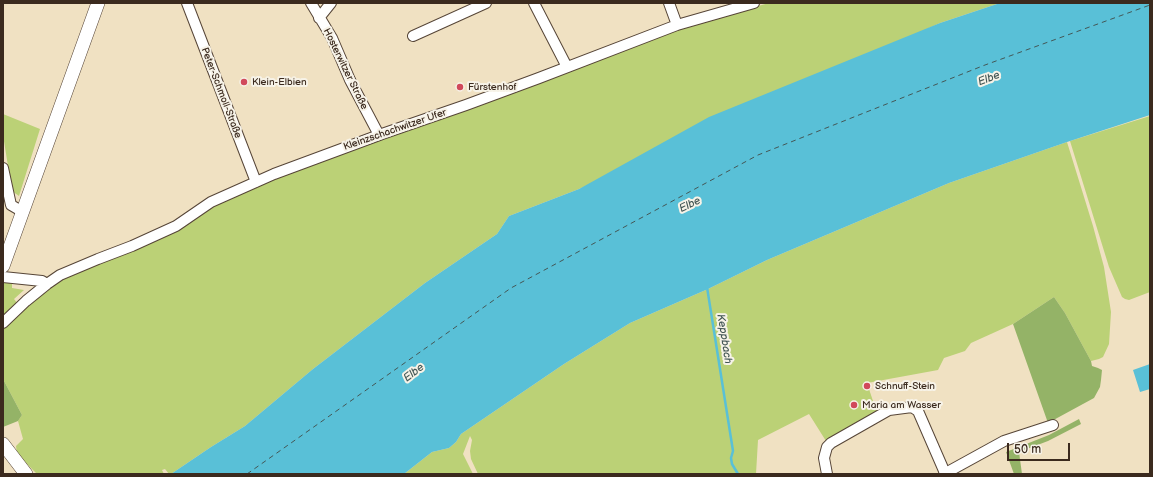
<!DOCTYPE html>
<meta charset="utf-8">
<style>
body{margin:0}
#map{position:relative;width:1153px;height:477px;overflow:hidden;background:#f0e1c2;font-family:"Balsamiq Sans",sans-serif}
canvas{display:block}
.frame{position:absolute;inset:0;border:4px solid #3b2a1e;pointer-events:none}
.scale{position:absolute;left:1007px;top:443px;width:63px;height:18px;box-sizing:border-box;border:2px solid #3b2a1e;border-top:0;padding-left:5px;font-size:12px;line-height:14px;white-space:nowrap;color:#3b2a1e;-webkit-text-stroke:3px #f7f3e8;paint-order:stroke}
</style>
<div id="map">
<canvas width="1153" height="477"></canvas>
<div class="frame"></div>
<div class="scale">50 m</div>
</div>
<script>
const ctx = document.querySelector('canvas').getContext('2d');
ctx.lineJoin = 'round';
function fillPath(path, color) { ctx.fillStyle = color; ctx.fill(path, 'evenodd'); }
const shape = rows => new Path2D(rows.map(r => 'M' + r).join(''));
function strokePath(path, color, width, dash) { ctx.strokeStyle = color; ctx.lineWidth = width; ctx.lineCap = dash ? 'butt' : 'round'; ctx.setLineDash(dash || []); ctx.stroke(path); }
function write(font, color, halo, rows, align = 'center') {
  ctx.font = font + ' "Balsamiq Sans",sans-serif'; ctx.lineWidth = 4; ctx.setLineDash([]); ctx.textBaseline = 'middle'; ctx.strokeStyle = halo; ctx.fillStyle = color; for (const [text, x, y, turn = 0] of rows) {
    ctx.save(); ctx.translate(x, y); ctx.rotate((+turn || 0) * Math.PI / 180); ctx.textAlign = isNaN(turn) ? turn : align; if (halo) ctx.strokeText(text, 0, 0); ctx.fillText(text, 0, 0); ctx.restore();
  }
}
fillPath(shape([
 [769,3,1000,3,940,23,579,189,509,216,497,234,425,283,313,369,245,426,211,447,171,474,169,474,165,469,162,470,164,474,37,474,17,454,16,446,23,439,18,421,22,415,3,379,3,328,52,284,213,204,267,180,381,137,385,139,390,137,394,133,485,104,558,74,559,76,560,73,679,28],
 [3,114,40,129,19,196,12,191,3,135],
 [1150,116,1150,292,1129,300,1125,299,1122,297,1109,267,1070,141],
 [1067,142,1093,226,1104,267,1111,312,1109,344,1103,357,1099,359,1091,361,1065,313,1054,297,1013,324,971,343,965,351,944,358,938,370,867,383,877,413,826,441,809,414,758,440,756,474,478,474,471,459,470,451,472,440,470,436,463,454,473,474,404,474,432,452,449,448,456,442,461,434,564,364,630,323,708,289,767,260,949,183],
 [6,280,12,281,12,288,24,290,14,299,18,304,3,319,3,283]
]), '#bbd176');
fillPath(shape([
 [1054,297,1065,313,1091,361,1092,366,1098,368,1102,370,1101,380,1100,387,1094,398,1048,423,1013,324],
 [3,379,22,415,18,421,3,427],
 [1079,419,1081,424,1048,441,1019,452,1022,474,1014,474,1006,452,1049,435]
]), '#94b367');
fillPath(shape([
 [1000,3,1150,3,1150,115,1067,142,949,183,767,260,708,289,630,323,564,364,461,434,456,442,449,448,432,452,404,474,171,474,211,447,245,426,313,369,425,283,497,234,509,216,579,189,709,117,940,23],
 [1150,364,1150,389,1140,392,1133,370]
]), '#59c0d7');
strokePath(shape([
 [707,287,733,451,731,458,732,464,738,474]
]), '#59c0d7', 2.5);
strokePath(shape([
 [247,474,511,288,758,155,985,65,1150,5]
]), '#445756', 1, [5, 4]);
const minor = shape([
 [187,3,256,182],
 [311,3,332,38,350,80,379,135],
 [534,3,567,67],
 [669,3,677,25],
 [319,18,331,3],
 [413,36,486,3],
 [3,168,11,205,23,212],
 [3,277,42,281,47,284],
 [3,323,26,301,47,284,60,275,98,259,132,246,176,226,211,202,274,174,382,134,466,105,539,78,677,25,754,3],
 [827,474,824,458,827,447,831,443,889,410,912,407,918,411,945,473],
 [944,474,1004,441,1053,425]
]);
const tertiary = shape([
 [3,266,98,3],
 [3,444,26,474]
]);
strokePath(minor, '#564537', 12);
strokePath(tertiary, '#564537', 14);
strokePath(minor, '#fff', 10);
strokePath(tertiary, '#fff', 13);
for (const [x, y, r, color] of [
 [244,82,4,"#d1495b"],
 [460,87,4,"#d1495b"],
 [867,386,4,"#d1495b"],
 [854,405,4,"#d1495b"]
]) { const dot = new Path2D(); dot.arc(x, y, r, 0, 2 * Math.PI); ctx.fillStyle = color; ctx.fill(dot); strokePath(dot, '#f7f3e8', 1.5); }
write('10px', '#3b2a1e', '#f7f3e8', [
 ["Hosterwitzer Straße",345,69,64],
 ["Peter-Schmoll-Straße",221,93,69],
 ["Kleinzschachwitzer Ufer",395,130,-19]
]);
write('10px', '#3b2a1e', '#f7f3e8', [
 ["Klein-Elbien",252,82],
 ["Fürstenhof",468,87],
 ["Schnuff-Stein",875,386],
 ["Maria am Wasser",862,405]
], 'left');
write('italic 11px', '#445756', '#f7f3e8', [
 ["Elbe",989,79,-21],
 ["Elbe",690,205,-26],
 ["Keppbach",724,339,81],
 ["Elbe",414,373,-37]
]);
</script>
